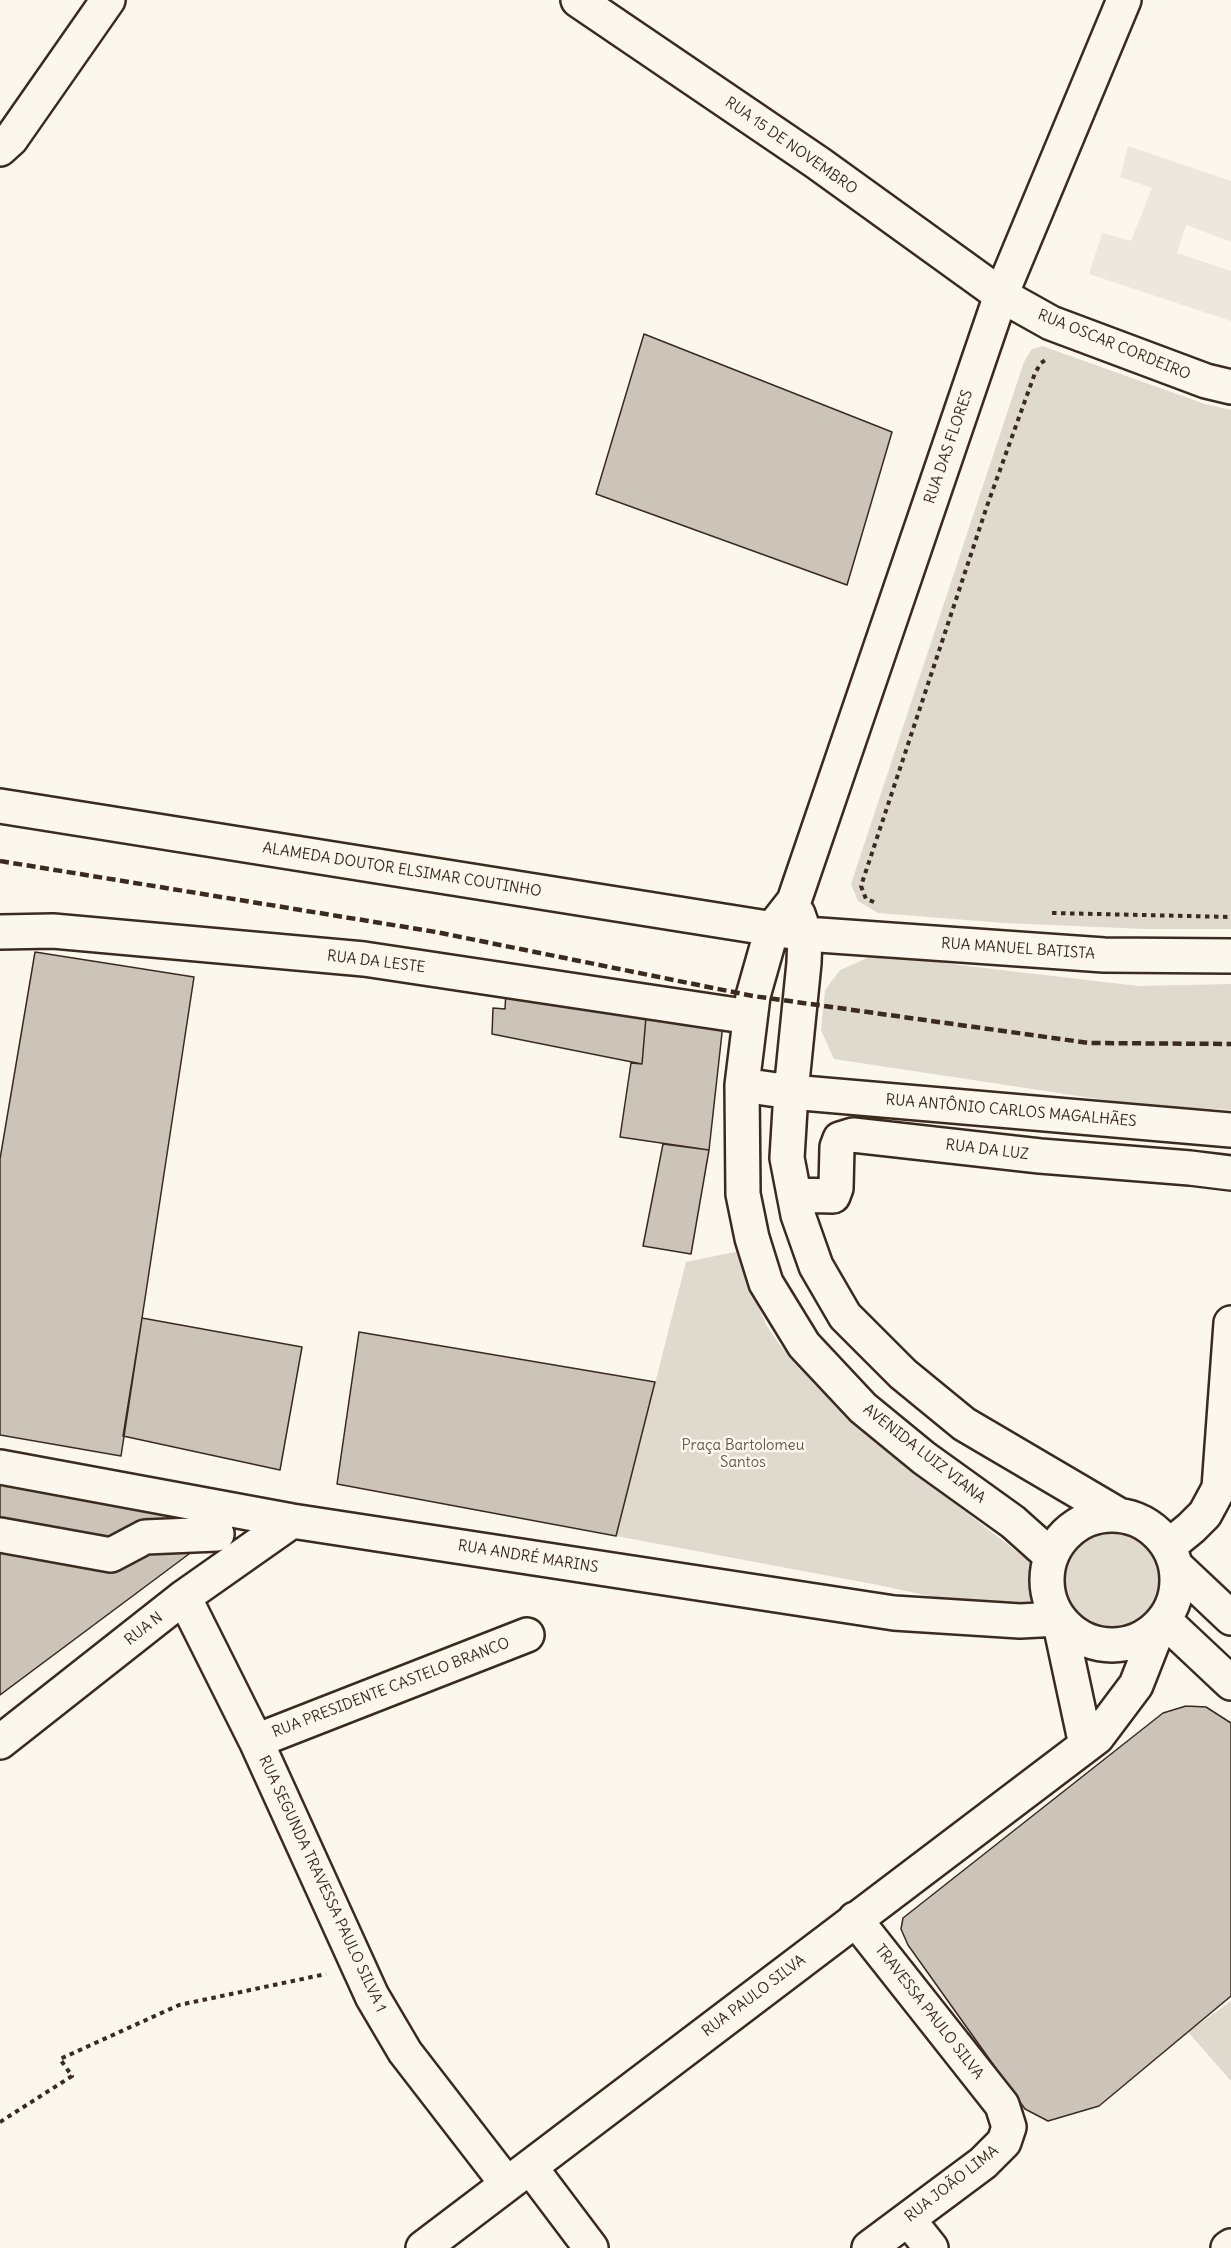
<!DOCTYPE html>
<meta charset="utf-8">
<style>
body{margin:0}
canvas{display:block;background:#fbf7ec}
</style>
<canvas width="1231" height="2248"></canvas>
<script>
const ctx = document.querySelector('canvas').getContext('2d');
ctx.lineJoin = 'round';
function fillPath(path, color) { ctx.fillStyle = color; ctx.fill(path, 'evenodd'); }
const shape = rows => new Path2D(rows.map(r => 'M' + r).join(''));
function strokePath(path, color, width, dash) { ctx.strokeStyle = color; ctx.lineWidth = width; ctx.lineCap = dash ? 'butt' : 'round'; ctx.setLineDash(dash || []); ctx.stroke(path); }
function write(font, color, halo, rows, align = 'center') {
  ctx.font = font + ' Delius,sans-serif'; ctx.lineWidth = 5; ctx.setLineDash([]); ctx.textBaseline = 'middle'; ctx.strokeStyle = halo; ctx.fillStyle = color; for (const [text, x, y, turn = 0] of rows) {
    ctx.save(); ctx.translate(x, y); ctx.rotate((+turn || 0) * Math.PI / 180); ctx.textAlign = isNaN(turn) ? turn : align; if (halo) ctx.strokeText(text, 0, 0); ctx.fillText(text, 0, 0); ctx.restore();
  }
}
fillPath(shape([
 [1128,146,1231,181,1231,242,1186,225,1177,253,1231,271,1231,321,1089,274,1102,233,1131,241,1152,188,1120,177]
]), '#ede8dd');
fillPath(shape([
 [1042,346,1205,404,1231,410,1231,929,1144,929,1005,923,878,913,858,901,851,884,1024,362,1031,350],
 [874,955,1138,986,1231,984,1231,1110,1138,1105,834,1059,821,1030,825,990,840,970],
 [740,1251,753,1295,767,1326,780,1345,805,1373,841,1407,936,1489,1021,1555,1047,1571,1051,1556,1061,1538,1077,1524,1096,1516,1117,1514,1137,1519,1155,1530,1169,1546,1178,1589,1171,1611,1139,1641,1117,1646,1096,1644,1051,1622,878,1585,616,1536,686,1262],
 [1231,2001,1231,2081,1188,2032]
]), '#dfd9ce');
const building = shape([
 [644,334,892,432,847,585,596,494,644,334],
 [35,952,194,977,121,1456,0,1435,0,1159,35,952],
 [506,991,646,1017,642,1064,492,1034,493,1008,505,1009,506,991],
 [646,1017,723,1024,709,1150,620,1137,631,1063,642,1064,646,1017],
 [663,1144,709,1150,691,1254,643,1246,663,1144],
 [142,1318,302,1347,280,1470,123,1436,142,1318],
 [359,1332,655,1382,616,1536,337,1484,359,1332],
 [0,1477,187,1508,197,1548,0,1695,0,1477],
 [1186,1706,1206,1707,1231,1723,1231,1996,1099,2106,1048,2121,1025,2109,908,1945,901,1929,903,1918,1163,1713,1186,1706]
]);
fillPath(building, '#ccc4b9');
strokePath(building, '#3b2a1e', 1.5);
const minor = shape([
 [578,0,818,163,1001,295,1051,323,1206,381,1231,387],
 [0,149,11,139,108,0],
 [0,806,805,934,1104,955,1231,956],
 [798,914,805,934,804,963,791,1092,787,1158,798,1215,816,1266,845,1316,903,1374,964,1424,1117,1514],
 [0,932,53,931,364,959,750,1017],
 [742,1085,791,1092,1231,1130],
 [794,1195,833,1196,836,1188,837,1147,840,1139,853,1135,1040,1156,1190,1168,1231,1173],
 [0,1467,292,1521,894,1613,1020,1621,1059,1619],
 '1047 1580a65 65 0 1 1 130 0a65 65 0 1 1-130 0Z',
 [0,1535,111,1555,145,1537,217,1534],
 [1169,1546,1191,1528,1205,1514,1219,1488,1231,1323],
 [1051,1556,1013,1522,924,1458,863,1408,804,1345,766,1283,752,1238,743,1194,742,1085,753,996,772,929,794,901,1001,295,1124,0],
 [1177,1567,1231,1618],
 [184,1597,256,1741,372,1996,405,2052,507,2184],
 [1059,1619,1086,1745],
 [1164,1620,1231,1683],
 [256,1741,527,1635],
 [0,1742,184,1597,292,1521],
 [855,1919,1002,2105,1009,2127,1004,2142,983,2163,869,2248],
 [530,2167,591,2248],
 [908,2219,931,2248],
 [423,2248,1097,1737,1136,1685,1158,1629],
 [1228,2248,1231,2246]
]);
strokePath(minor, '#3b2a1e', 38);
strokePath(shape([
 [874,902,866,899,861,886,987,506,1035,373,1041,363,1047,359],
 [1052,913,1231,917],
 [0,2122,72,2076,60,2059,179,2005,326,1974]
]), '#3b2a1e', 4, [4.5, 4.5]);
strokePath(minor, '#fbf7ec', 33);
strokePath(shape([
 [0,861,436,932,753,996,1089,1043,1231,1044]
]), '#3b2a1e', 4.5, [9, 4.5]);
write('15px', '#3b2a1e', '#fbf7ec', [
 ["RUA 15 DE NOVEMBRO",791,146,35],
 ["RUA OSCAR CORDEIRO",1114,345,22],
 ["RUA DAS FLORES",949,447,-71],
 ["ALAMEDA DOUTOR ELSIMAR COUTINHO",402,870,9],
 ["RUA MANUEL BATISTA",1018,949,4],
 ["RUA DA LESTE",376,962,7],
 ["RUA ANTÔNIO CARLOS MAGALHÃES",1011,1111,5],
 ["RUA DA LUZ",987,1150,7],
 ["AVENIDA LUIZ VIANA",924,1454,38],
 ["RUA ANDRÉ MARINS",528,1557,9],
 ["RUA N",144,1629,-38],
 ["RUA PRESIDENTE CASTELO BRANCO",391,1688,-21],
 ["RUA SEGUNDA TRAVESSA PAULO SILVA 1",322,1884,65],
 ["RUA PAULO SILVA",754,1996,-37],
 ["TRAVESSA PAULO SILVA",929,2012,52],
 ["RUA JOÃO LIMA",952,2184,-38]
]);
write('15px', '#64564a', '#fbf7ec', [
 ["Praça Bartolomeu",743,1446],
 ["Santos",743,1463]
]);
</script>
